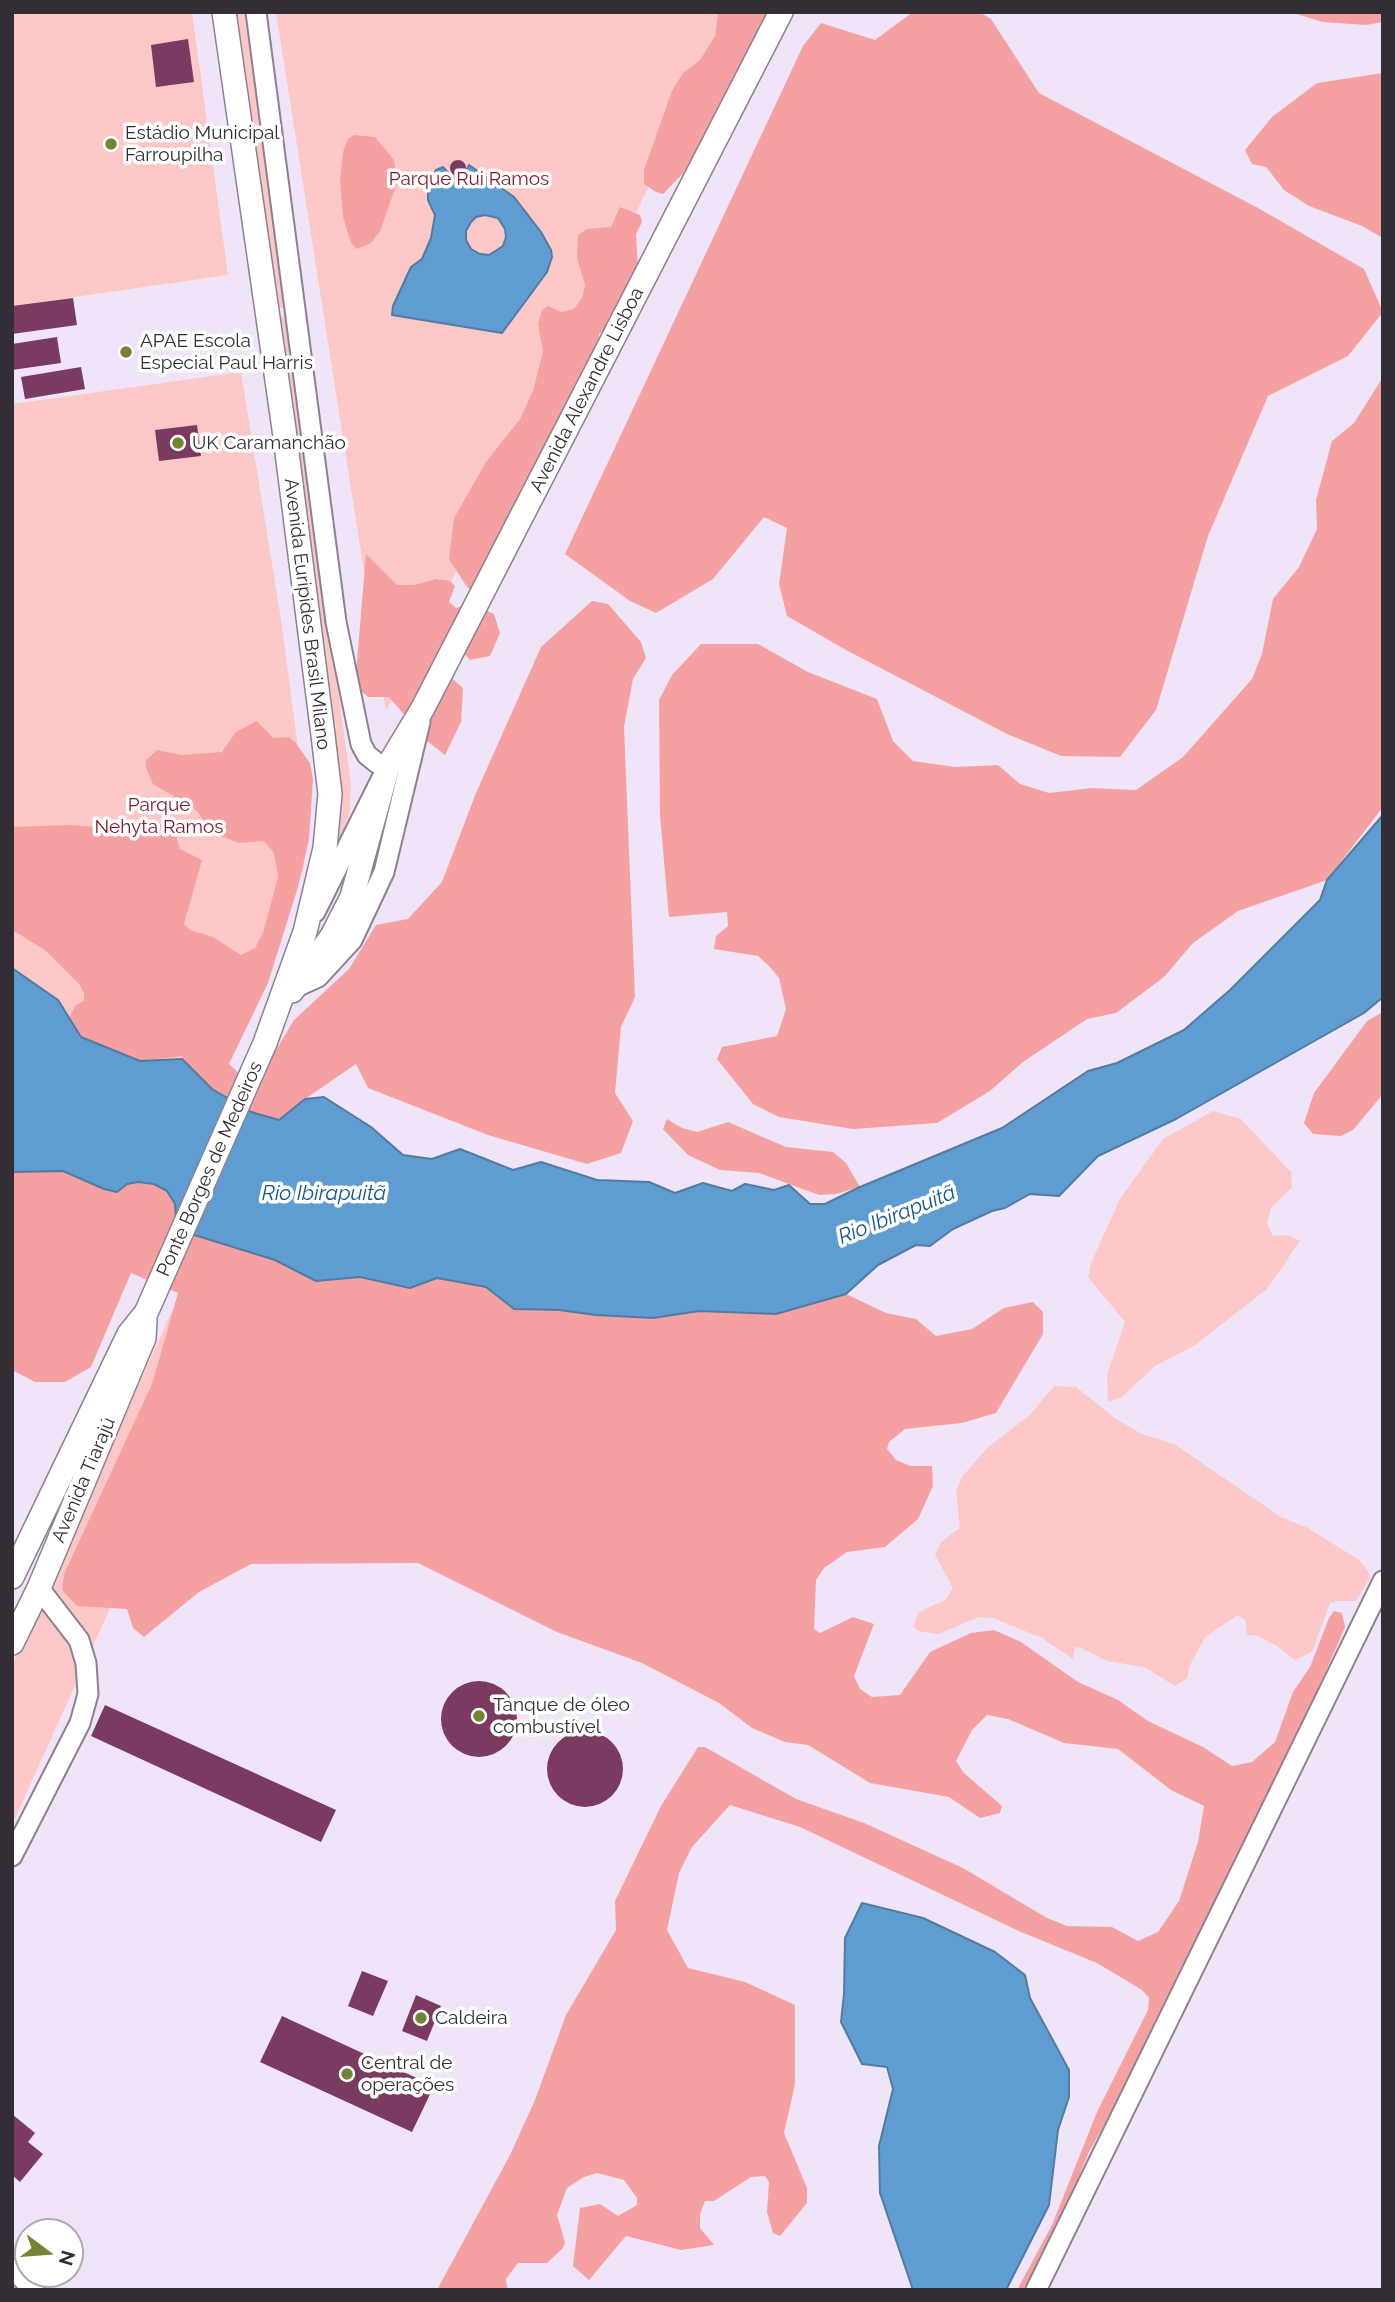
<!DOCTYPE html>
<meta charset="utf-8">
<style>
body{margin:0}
#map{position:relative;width:1395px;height:2302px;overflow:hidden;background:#f0e4f8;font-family:Raleway,sans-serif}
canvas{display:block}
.frame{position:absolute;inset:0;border:14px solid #332e36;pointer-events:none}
.north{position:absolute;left:14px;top:2218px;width:70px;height:70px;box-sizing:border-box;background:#fff;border:2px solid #adabaf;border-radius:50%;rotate:106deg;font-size:19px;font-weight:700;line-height:28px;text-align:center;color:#332e36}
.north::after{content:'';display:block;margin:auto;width:24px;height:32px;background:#748433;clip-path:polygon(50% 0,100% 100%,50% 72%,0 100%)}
</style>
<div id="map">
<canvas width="1395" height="2302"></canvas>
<div class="frame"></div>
<div class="north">N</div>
</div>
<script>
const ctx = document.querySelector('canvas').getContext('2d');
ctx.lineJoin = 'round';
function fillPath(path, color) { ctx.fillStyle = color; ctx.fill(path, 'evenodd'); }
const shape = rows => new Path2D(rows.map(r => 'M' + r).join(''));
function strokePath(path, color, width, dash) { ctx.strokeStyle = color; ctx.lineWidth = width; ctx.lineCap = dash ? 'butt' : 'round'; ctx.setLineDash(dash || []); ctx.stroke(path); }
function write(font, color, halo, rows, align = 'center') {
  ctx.font = font + ' Raleway,sans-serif'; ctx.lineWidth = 7; ctx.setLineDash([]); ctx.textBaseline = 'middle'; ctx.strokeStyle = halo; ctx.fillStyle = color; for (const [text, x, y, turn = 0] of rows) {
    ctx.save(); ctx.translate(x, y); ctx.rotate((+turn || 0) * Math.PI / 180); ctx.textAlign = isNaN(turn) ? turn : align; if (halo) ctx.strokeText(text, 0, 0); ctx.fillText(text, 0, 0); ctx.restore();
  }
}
fillPath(shape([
 [12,12,192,12,228,275,12,306],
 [234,12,245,12,285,307,274,309],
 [276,12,733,12,621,244,386,711],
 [286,316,351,784,350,809,339,852,332,850,339,817,338,764,275,317],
 [241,372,282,626,304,795,307,831,304,867,261,993,182,1059,140,1061,81,1037,58,1000,12,968,12,404],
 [1213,1111,1241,1119,1291,1172,1292,1187,1271,1208,1267,1223,1273,1236,1288,1235,1300,1241,1267,1289,1195,1345,1155,1366,1122,1397,1108,1402,1107,1375,1125,1322,1088,1277,1091,1263,1120,1199,1163,1139],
 [191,1269,254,1290,12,1825,12,1665],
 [1054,1386,1076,1387,1116,1419,1142,1434,1174,1444,1281,1517,1308,1528,1359,1560,1368,1571,1370,1578,1356,1601,1338,1601,1330,1603,1312,1652,1295,1660,1277,1646,1258,1636,1247,1635,1246,1621,1238,1615,1205,1637,1190,1665,1187,1678,1175,1686,1144,1667,1107,1661,1081,1648,1075,1647,1073,1659,1042,1638,993,1618,978,1617,939,1634,918,1631,913,1626,919,1612,945,1600,953,1588,935,1555,941,1542,960,1528,956,1491,962,1477,987,1448,1030,1415]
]), '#fcc8c7');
fillPath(shape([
 [716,12,767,12,763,30,695,161,663,194,656,192,644,184,644,170,672,91,683,73,700,60,715,36,718,15],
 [913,12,979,12,991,19,1039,93,1258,208,1364,269,1383,312,1348,356,1268,396,1208,536,1156,710,1120,757,1061,756,1007,734,846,650,787,616,779,584,787,528,764,517,713,579,656,613,630,601,565,554,803,46,821,23,875,40],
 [1290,12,1383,12,1383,22,1366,25,1323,22],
 [1383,73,1383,238,1362,226,1309,206,1284,190,1266,167,1252,164,1245,150,1272,117,1317,83],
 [354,135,375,137,394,160,397,183,380,231,371,243,357,249,351,243,343,217,340,181,343,152,348,139],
 [620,207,640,215,642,222,636,234,638,267,618,320,599,334,598,366,478,599,467,587,449,559,454,518,486,462,520,419,533,391,543,351,538,324,542,310,548,306,561,312,574,309,582,298,585,285,577,258,578,235,587,229,611,227],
 [1383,377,1383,807,1327,880,1238,911,1193,943,1164,977,1116,1013,1087,1019,1023,1062,990,1091,937,1123,853,1129,779,1117,753,1104,717,1059,722,1047,777,1036,786,1009,779,978,769,966,758,956,714,949,716,936,728,926,727,912,669,917,660,816,659,700,672,675,701,644,758,644,808,672,877,699,893,741,913,761,955,767,998,765,1020,784,1049,793,1092,788,1136,790,1183,757,1252,679,1262,654,1273,599,1299,567,1317,529,1316,500,1332,441,1354,423],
 [366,554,397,585,415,585,436,579,450,581,455,586,449,602,456,608,470,603,494,614,500,633,490,656,470,660,457,646,447,674,463,688,461,722,445,755,427,741,389,697,368,697,355,686],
 [592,601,608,604,641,642,646,658,633,679,624,727,635,997,621,1027,615,1093,633,1121,621,1153,587,1164,488,1135,368,1088,356,1064,305,1099,279,1121,251,1112,212,1089,182,1059,183,1056,140,1061,81,1037,69,1018,76,1005,84,1001,84,993,80,985,45,950,12,930,12,827,70,825,110,828,133,835,163,823,175,833,180,849,202,860,184,924,190,930,213,937,241,955,255,948,263,933,278,877,274,853,264,841,239,843,215,834,195,809,153,784,146,768,146,760,157,750,181,755,222,752,236,732,257,721,273,738,289,737,295,742,310,763,313,779,309,839,298,887,268,983,229,1064,241,1075,264,1077,273,1055,294,1020,349,969,376,925,408,919,442,882,476,793,541,647],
 [1383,1012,1383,1094,1353,1130,1341,1136,1313,1134,1304,1123,1314,1093,1367,1021],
 [667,1119,682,1128,697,1132,728,1122,786,1147,833,1152,846,1163,860,1187,836,1194,819,1195,759,1173,720,1170,688,1155,663,1129],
 [63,1171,104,1189,117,1192,127,1184,138,1182,154,1184,167,1190,175,1204,176,1221,191,1234,275,1260,316,1281,360,1277,410,1288,437,1278,486,1287,515,1309,559,1310,596,1315,653,1318,699,1311,776,1314,846,1294,886,1313,916,1319,936,1336,972,1329,1004,1308,1033,1302,1043,1312,1043,1334,996,1413,962,1423,905,1429,889,1442,887,1449,896,1460,910,1466,932,1466,933,1486,918,1519,885,1547,847,1552,824,1568,816,1580,814,1629,820,1633,853,1617,874,1624,854,1676,860,1689,872,1697,900,1695,930,1652,971,1633,994,1630,1021,1642,1078,1682,1118,1700,1148,1721,1203,1747,1232,1766,1252,1762,1275,1742,1293,1692,1310,1667,1329,1618,1334,1611,1342,1613,1345,1627,1288,1759,1147,2037,1131,2078,1089,2152,1060,2222,1026,2290,1017,2290,1052,2225,1097,2112,1148,2010,1149,1998,1142,1990,1097,1963,1021,1932,800,1827,730,1805,692,1847,679,1873,667,1930,688,1968,745,1982,795,2005,795,2084,784,2133,807,2188,807,2203,780,2236,773,2233,767,2212,769,2182,765,2176,751,2177,714,2201,705,2201,700,2214,700,2228,714,2245,681,2250,626,2236,589,2280,573,2266,580,2208,600,2204,618,2216,637,2205,637,2198,624,2180,597,2173,584,2177,567,2188,557,2215,565,2242,563,2248,547,2263,518,2263,506,2279,507,2287,512,2290,437,2290,510,2155,535,2100,566,2015,616,1930,615,1901,661,1806,698,1747,705,1747,796,1799,864,1823,963,1868,1047,1918,1067,1926,1112,1927,1138,1941,1158,1932,1179,1901,1198,1842,1204,1806,1171,1790,1118,1749,1064,1743,1008,1719,987,1715,972,1730,956,1761,964,1773,1002,1806,1000,1813,980,1818,949,1797,870,1783,808,1745,785,1742,752,1728,719,1703,642,1663,557,1632,418,1563,251,1564,199,1592,144,1637,133,1628,127,1609,77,1606,62,1590,64,1574,152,1384,178,1293,131,1273,91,1367,65,1382,35,1382,12,1370,12,1172]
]), '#f6a1a1');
const water = shape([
 [469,165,514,197,541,232,551,250,552,257,547,272,502,333,392,315,393,306,411,267,422,259,431,238,435,215,428,200,428,188,436,170,443,167,451,176,458,178,463,176,469,165],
 [485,215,498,218,505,229,506,237,503,246,489,255,480,254,471,249,466,240,466,231,471,222,476,217,485,215],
 [1383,815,1383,997,1364,1013,1176,1119,1098,1156,1059,1196,1030,1194,1005,1208,992,1211,953,1229,930,1246,916,1245,878,1265,846,1294,776,1314,699,1311,653,1318,596,1315,559,1310,514,1309,486,1287,437,1278,410,1288,360,1277,316,1281,275,1260,191,1234,176,1221,175,1204,167,1191,154,1184,138,1182,127,1184,117,1192,104,1189,63,1171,12,1172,12,968,58,1000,81,1037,140,1061,182,1059,212,1089,251,1112,279,1120,305,1099,324,1097,371,1127,403,1155,432,1159,460,1149,513,1170,541,1162,597,1180,649,1182,675,1193,703,1183,732,1191,745,1184,774,1190,789,1185,810,1204,825,1204,860,1187,1002,1128,1088,1071,1117,1063,1184,1030,1230,990,1320,900,1327,880,1383,815],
 [862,1903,923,1918,995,1952,1025,1975,1030,1998,1069,2070,1069,2097,1058,2130,1049,2205,1006,2290,913,2290,880,2193,879,2146,893,2089,887,2067,862,2064,841,2022,844,1994,845,1938,862,1903]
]);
fillPath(water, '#5f9cd1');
strokePath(water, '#527ba2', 2);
fillPath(shape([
 [188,39,194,82,156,87,151,45],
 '450 168a8 8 0 1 1 16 0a8 8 0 1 1-16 0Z',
 [73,298,77,325,12,334,12,306],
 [57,337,61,363,12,370,12,344],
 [81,367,85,389,25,399,21,377],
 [197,425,201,456,159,461,155,430],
 '441 1719a38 38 0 1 1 76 0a38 38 0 1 1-76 0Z',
 [105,1705,336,1810,321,1842,91,1736],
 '547 1769a38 38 0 1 1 76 0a38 38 0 1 1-76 0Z',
 [362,1971,388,1981,373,2016,348,2006],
 [416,1995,441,2006,427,2041,402,2031],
 [282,2016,434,2086,412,2132,260,2062],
 [12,2114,35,2133,28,2142,43,2154,20,2182,12,2175]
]), '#7b3a5f');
const minor = shape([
 [256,12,336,622,361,744,367,755,377,763,388,766,315,912],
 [296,987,318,977,352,940,384,872,420,722],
 [12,1856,80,1723,88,1694,86,1663,79,1640,39,1588],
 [12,2269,34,2290],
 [1036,2290,1383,1581]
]);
const major = shape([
 [292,991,332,936,352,897,388,766,423,708,781,12],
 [12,1577,129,1334,146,1313,265,1043,305,932,325,848,330,794,323,735,284,429,224,12],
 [12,1643,39,1588,144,1338,145,1320]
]);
strokePath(minor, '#8c8193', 23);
strokePath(major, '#8c8193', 26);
strokePath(minor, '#fff', 19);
strokePath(major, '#fff', 23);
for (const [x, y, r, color] of [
 [111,144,7,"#748433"],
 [126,352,7,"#748433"],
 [178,443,7,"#748433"],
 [479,1716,7,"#748433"],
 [421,2018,7,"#748433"],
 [347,2074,7,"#748433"]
]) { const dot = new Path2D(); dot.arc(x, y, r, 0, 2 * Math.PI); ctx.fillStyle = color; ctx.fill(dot); strokePath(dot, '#fff', 2.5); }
write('19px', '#332e36', '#fff', [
 ["Estádio Municipal",125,133],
 ["Farroupilha",125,155],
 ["APAE Escola",140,341],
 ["Especial Paul Harris",140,363],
 ["UK Caramanchão",192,443],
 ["Tanque de óleo",493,1705],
 ["combustível",493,1727],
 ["Caldeira",435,2018],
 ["Central de",361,2063],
 ["operações",361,2085]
], 'left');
write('19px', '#7c1a26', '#fff', [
 ["Parque Rui Ramos",469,179],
 ["Parque",159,805],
 ["Nehyta Ramos",159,827]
]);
write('19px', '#332e36', '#fff', [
 ["Avenida Alexandre Lisboa",587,390,-63],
 ["Avenida Euripides Brasil Milano",307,614,83],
 ["Ponte Borges de Medeiros",210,1169,-66],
 ["Avenida Tiarajú",84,1480,-67]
]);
write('italic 21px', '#13578a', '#fff', [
 ["Rio Ibirapuitã",324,1194],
 ["Rio Ibirapuitã",897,1215,-22]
]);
</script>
